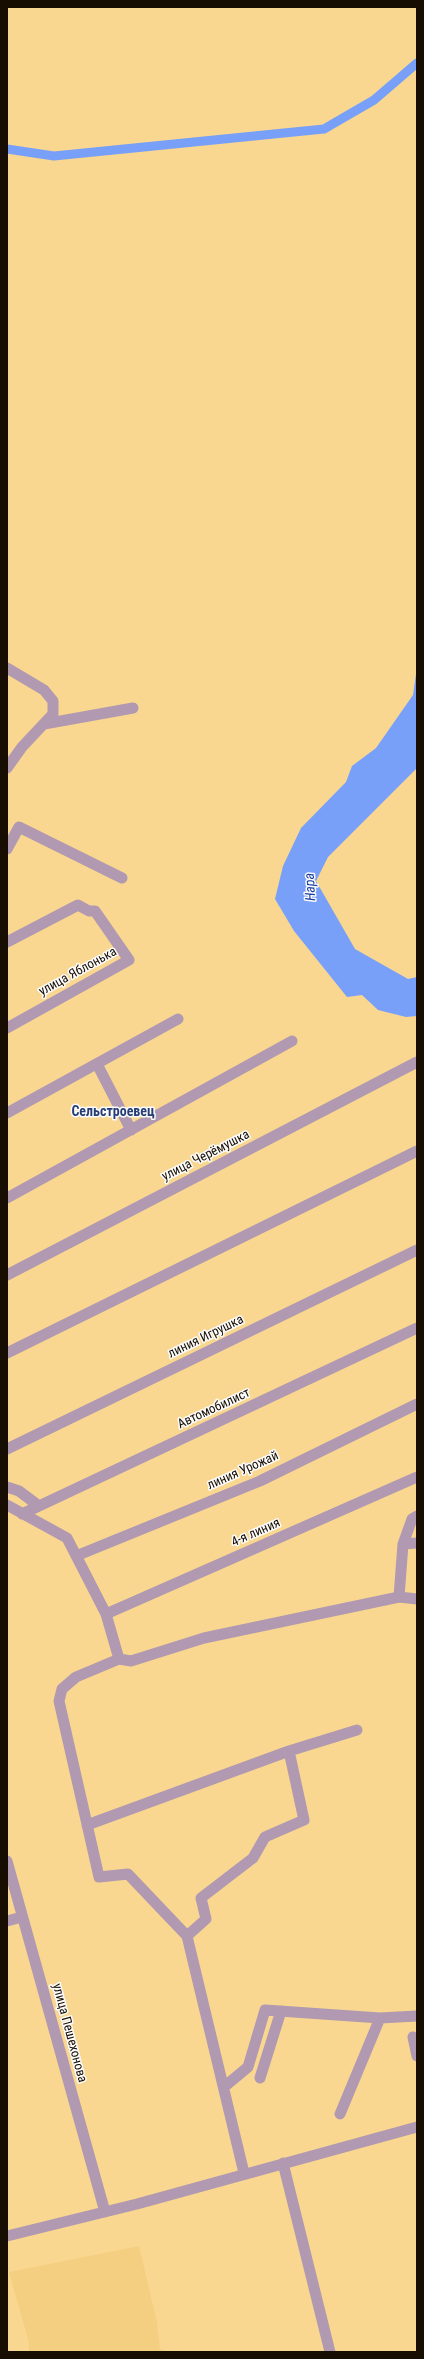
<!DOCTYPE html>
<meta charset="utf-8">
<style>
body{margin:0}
#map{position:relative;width:424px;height:2359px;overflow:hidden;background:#f9d790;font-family:"Roboto Condensed",sans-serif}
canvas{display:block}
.frame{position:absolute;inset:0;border:8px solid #170d00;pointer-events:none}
</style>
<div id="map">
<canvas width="424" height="2359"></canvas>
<div class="frame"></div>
</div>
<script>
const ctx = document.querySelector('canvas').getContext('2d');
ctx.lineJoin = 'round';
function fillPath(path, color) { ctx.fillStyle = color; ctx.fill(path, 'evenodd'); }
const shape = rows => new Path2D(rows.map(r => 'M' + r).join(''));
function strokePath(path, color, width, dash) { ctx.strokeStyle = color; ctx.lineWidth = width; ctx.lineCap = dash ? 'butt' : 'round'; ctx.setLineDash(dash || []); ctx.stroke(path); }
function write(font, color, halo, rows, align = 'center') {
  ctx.font = font + ' "Roboto Condensed",sans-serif'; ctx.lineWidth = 3; ctx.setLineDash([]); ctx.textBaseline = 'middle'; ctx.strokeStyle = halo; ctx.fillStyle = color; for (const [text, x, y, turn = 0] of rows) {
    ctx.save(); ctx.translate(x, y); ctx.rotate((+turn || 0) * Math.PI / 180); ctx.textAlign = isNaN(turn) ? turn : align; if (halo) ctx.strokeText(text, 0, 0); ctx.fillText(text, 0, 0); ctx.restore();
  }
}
fillPath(shape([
 [139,2246,157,2322,160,2349,167,2352,29,2352,29,2343,9,2272]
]), '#f5cf81');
fillPath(shape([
 [417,540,417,657,416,544],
 [417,667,417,768,328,857,316,881,355,949,408,979,417,977,417,1016,406,1017,378,1010,362,995,347,997,294,931,275,899,283,866,301,828,346,782,352,766,376,748,413,695]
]), '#78a0f9');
strokePath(shape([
 [7,149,54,156,324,129,374,100,417,63]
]), '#78a0f9', 9);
strokePath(shape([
 [7,668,44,690,53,701,53,714,22,747,7,768],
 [44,724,133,708],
 [7,849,19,827,122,878],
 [7,942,78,905,89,911,95,911,129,960,7,1028],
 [97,1064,131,1130],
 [7,1113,178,1019],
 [7,1198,292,1041],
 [7,1275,417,1062],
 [7,1353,417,1151],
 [7,1449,417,1250],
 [7,1487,19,1491,39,1506],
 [7,1505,67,1538,106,1614,119,1659,131,1661,204,1638,399,1597,417,1599],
 [22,1514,417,1328],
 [403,1544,417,1543],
 [76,1556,260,1481,417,1404],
 [399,1597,403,1544,412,1519,417,1516],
 [106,1614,417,1477],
 [119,1659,76,1677,62,1689,59,1701,99,1877,128,1874,187,1936,244,2173],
 [87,1825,289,1751,357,1730],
 [7,1861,105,2212],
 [7,1921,22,1917],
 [187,1936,206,1919,201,1898,253,1858,265,1837,304,1820,289,1751],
 [413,2037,417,2056],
 [260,2078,281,2011],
 [224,2087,248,2067,265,2010,380,2018,417,2016],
 [340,2114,380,2018],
 [283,2163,330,2352],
 [7,2236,137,2204,417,2127]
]), '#b099b1', 11);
write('13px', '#170d00', '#fcfcfc', [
 ["улица Яблонька",78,972,-29],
 ["улица Черёмушка",206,1156,-27],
 ["линия Игрушка",206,1337,-26],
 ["Автомобилист",214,1409,-25],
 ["линия Урожай",243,1471,-24],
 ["4-я линия",256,1533,-24],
 ["улица Пешехонова",69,2033,75]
]);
write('italic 14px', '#183ca0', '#fcfcfc', [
 ["Нара",311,887,-93]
]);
write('bold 14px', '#263e76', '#fcfcfc', [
 ["Сельстроевец",113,1112]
]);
</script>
